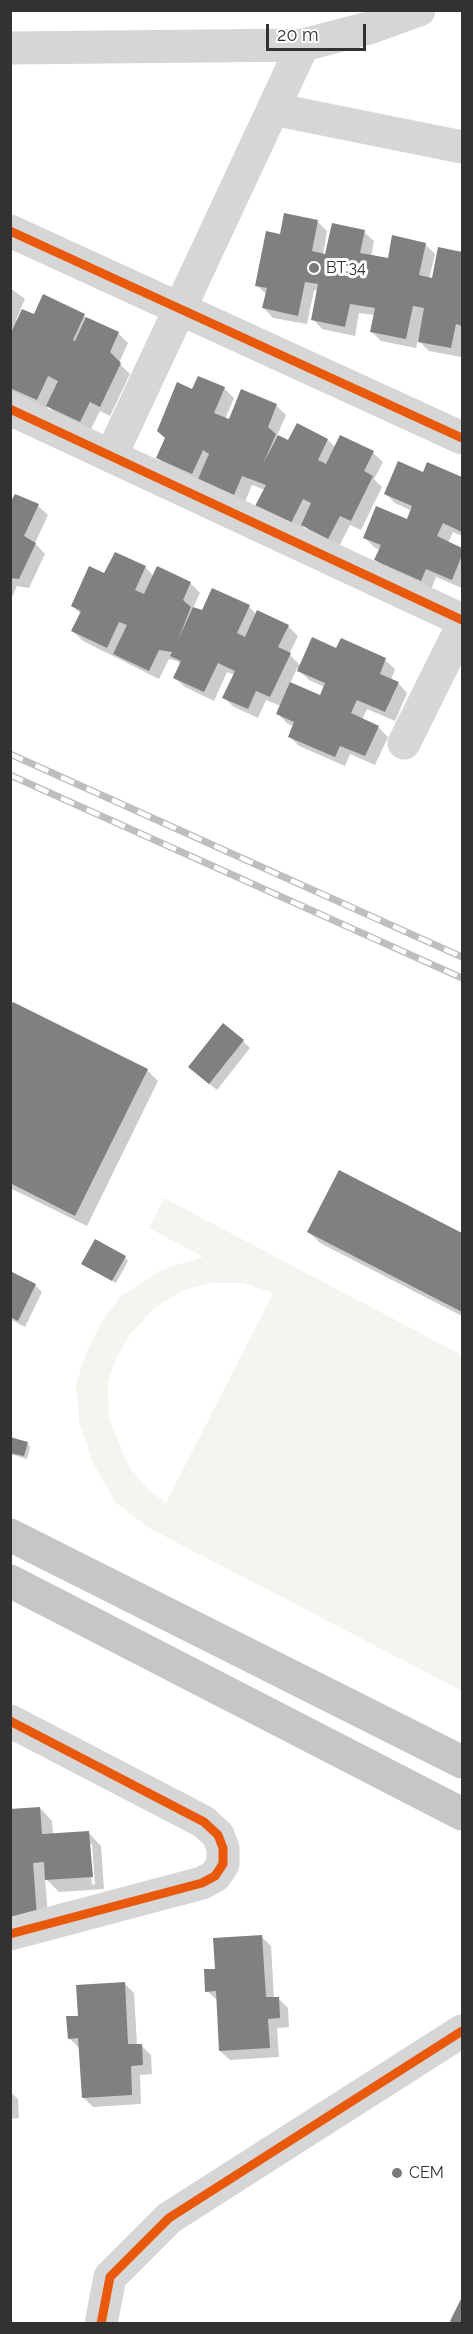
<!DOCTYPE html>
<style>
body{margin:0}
#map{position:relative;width:473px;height:2334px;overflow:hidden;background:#fff;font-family:Raleway,sans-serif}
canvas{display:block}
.frame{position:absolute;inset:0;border:12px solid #323232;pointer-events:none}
.scale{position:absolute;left:266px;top:24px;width:100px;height:27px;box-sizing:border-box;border:3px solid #323232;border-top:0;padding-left:8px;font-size:18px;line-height:21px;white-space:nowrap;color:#323232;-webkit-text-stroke:4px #fff;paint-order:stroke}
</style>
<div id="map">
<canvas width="473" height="2334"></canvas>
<div class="frame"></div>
<div class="scale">20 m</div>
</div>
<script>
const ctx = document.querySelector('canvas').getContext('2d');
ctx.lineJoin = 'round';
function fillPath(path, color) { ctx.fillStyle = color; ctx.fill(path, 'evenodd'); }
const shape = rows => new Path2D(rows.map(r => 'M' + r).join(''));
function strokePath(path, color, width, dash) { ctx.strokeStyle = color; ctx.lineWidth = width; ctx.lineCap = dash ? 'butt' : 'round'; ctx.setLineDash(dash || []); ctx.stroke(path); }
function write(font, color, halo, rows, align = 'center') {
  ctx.font = font + ' Raleway,sans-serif'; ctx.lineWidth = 6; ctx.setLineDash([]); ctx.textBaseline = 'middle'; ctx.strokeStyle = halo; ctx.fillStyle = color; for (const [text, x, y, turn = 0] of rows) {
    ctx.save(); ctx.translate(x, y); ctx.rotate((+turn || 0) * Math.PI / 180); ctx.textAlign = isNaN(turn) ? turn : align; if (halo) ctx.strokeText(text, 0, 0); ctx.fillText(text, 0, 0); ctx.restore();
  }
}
fillPath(shape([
 [164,1198,462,1355,462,1691,147,1527,116,1503,93,1463,79,1421,76,1384,86,1353,102,1321,121,1296,161,1270,203,1257,149,1228],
 [211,1283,243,1283,273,1293,166,1503,149,1490,129,1467,109,1419,108,1382,116,1358,130,1335,153,1309,184,1290]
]), '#f3f6ee');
fillPath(shape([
 [318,222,327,231,323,255,326,256,364,232,374,241,371,257,389,259,425,244,435,254,429,279,433,280,440,249,462,253,461,357,429,351,418,340,416,348,381,341,371,331,375,315,359,313,355,336,322,329,313,319,318,291,314,290,307,324,273,318,264,308,267,295,257,285,281,236],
 [10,288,25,299,16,320,35,316,44,297,118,333,128,343,119,363,130,374,110,416,100,411,90,431,58,416,48,406,47,409,15,395,10,390],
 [224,388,234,398,225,419,229,421,276,405,286,415,277,436,289,442,328,440,336,448,373,453,383,462,374,479,382,487,361,530,350,525,338,548,312,534,304,526,300,534,265,490,252,485,244,504,168,468,158,458,193,391],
 [428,464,462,479,462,536,453,532,448,543,462,550,462,588,436,577,431,590,386,570,376,560,380,550,374,547,364,537,407,521,412,511,395,503,386,494,423,474],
 [38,506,48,515,35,543,45,554,29,588,17,586,10,602,10,507],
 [145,567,154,576,190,583,200,593,193,608,203,612,249,607,257,615,288,626,298,636,289,654,301,666,337,650,341,640,385,660,395,669,391,680,398,683,407,693,395,721,367,709,362,720,378,727,388,737,375,765,350,754,345,766,299,746,290,737,294,726,288,724,278,714,281,706,266,700,258,718,234,707,224,698,235,675,227,672,214,701,185,687,175,678,181,665,177,661,169,659,159,679,83,641,73,631,81,614,72,606,105,575],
 [297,668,309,680,325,687,321,697,290,684],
 [10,1011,147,1070,158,1081,87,1226,10,1188],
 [243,1041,250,1048,217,1090,198,1075],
 [340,1172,462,1235,462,1316,320,1243,309,1232],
 [125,1257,128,1261,116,1283,83,1264],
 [10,1273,35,1285,42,1292,25,1327,10,1319],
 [10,1439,27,1443,30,1447,27,1459,10,1454],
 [40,1808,52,1821,53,1835,89,1833,101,1846,104,1889,59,1892,45,1878,49,1928,10,1930],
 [89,1844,92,1844,95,1884,92,1885],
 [261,1936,271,1946,274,1998,278,1998,288,2008,289,2027,277,2028,279,2057,230,2060,220,2051,218,2001,207,1991,216,1970],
 [124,1983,134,1993,137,2045,141,2045,151,2055,152,2074,140,2075,141,2104,93,2107,83,2097,79,2048,69,2038,79,2017],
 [10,2092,18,2099,19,2118,10,2119]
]), '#0003');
fillPath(shape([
 [284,213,318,220,312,251,325,254,332,223,365,230,360,253,372,255,388,258,392,235,426,243,419,275,432,278,438,247,462,252,462,326,456,324,451,348,418,342,424,308,413,306,406,339,370,332,375,308,350,304,345,327,311,320,318,284,305,282,298,316,262,308,267,288,255,286,266,231,280,234],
 [43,294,85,314,73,340,75,341,86,317,119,332,110,352,121,363,100,407,90,402,80,422,46,406,58,381,48,376,37,400,10,388,10,335,22,309,34,314],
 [198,376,225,387,214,413,229,419,241,389,277,404,268,427,276,434,263,464,278,435,288,440,297,423,328,439,318,460,326,464,340,435,374,451,364,471,373,476,351,521,340,516,328,539,301,525,311,503,303,499,290,525,254,508,266,485,242,476,234,495,198,479,209,454,203,450,192,474,156,458,165,438,157,431,177,382,192,389],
 [398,461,423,472,427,462,462,477,462,532,443,523,437,536,462,548,462,555,452,580,426,569,421,581,374,560,381,545,363,538,376,506,407,519,412,506,384,494],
 [15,494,39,504,24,536,36,543,19,579,10,578,10,503],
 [115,552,146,566,135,590,144,594,157,566,191,582,183,600,191,607,178,640,193,607,202,610,212,588,250,605,237,633,245,637,257,610,289,625,278,647,291,653,270,697,256,691,248,709,222,698,235,671,218,663,204,692,173,678,181,661,170,656,172,652,159,650,149,671,113,654,127,625,119,622,107,648,71,631,81,611,71,606,89,566,104,573],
 [312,637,336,648,341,638,386,658,380,674,399,682,385,712,357,700,351,713,379,726,365,756,340,746,335,757,288,737,294,722,276,714,290,682,320,695,325,683,297,671],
 [13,1002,148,1069,75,1216,10,1183,10,1007],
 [223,1023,244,1040,209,1084,188,1067],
 [339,1170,462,1233,462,1312,307,1232],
 [95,1239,126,1256,112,1281,81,1264],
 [10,1271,36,1284,18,1321,10,1317],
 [10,1437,28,1442,24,1456,10,1453],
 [40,1807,42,1834,89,1831,93,1877,45,1880,44,1862,33,1863,37,1916,10,1917,10,1809],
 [262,1935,266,1997,279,1997,280,2018,268,2019,270,2048,219,2051,216,1991,205,1992,204,1969,215,1969,213,1938],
 [125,1982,128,2044,142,2044,143,2065,131,2066,132,2095,82,2098,78,2038,68,2039,66,2016,78,2016,76,1985],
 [462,2297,462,2324,454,2324,450,2321]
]), '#808080');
strokePath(shape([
 [10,48,303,45,369,28,419,10],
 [273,109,462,147],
 [10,231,462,438],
 [10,409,462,620],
 [111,456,303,45],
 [404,743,462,626],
 [10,1721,204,1822,218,1835,223,1848,223,1864,215,1876,202,1883,10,1934]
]), '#d6d6d6', 33);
strokePath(shape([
 [101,2324,110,2277,169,2218,462,2031]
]), '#d6d6d6', 33);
strokePath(shape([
 [10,1535,462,1762],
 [10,1581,462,1814]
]), '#c6c6c6', 33);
const rail = shape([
 [10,754,462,957],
 [10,775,462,978]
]);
strokePath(rail, '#bebebe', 7);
strokePath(rail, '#fff', 4.5, [14]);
strokePath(shape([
 [10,231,462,438],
 [10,409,462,620],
 [10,1721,204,1822,218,1835,223,1848,223,1864,215,1876,202,1883,10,1934],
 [101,2324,110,2277,169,2218,462,2031]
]), '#e8590c', 9);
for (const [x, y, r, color] of [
 [314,268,6,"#7a7a7a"],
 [397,2173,6,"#7a7a7a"]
]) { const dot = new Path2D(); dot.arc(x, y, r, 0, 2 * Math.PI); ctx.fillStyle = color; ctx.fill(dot); strokePath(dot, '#fff', 2); }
write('16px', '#323232', '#fff', [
 ["BT:34",326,268],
 ["CEM",409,2173]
], 'left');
</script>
